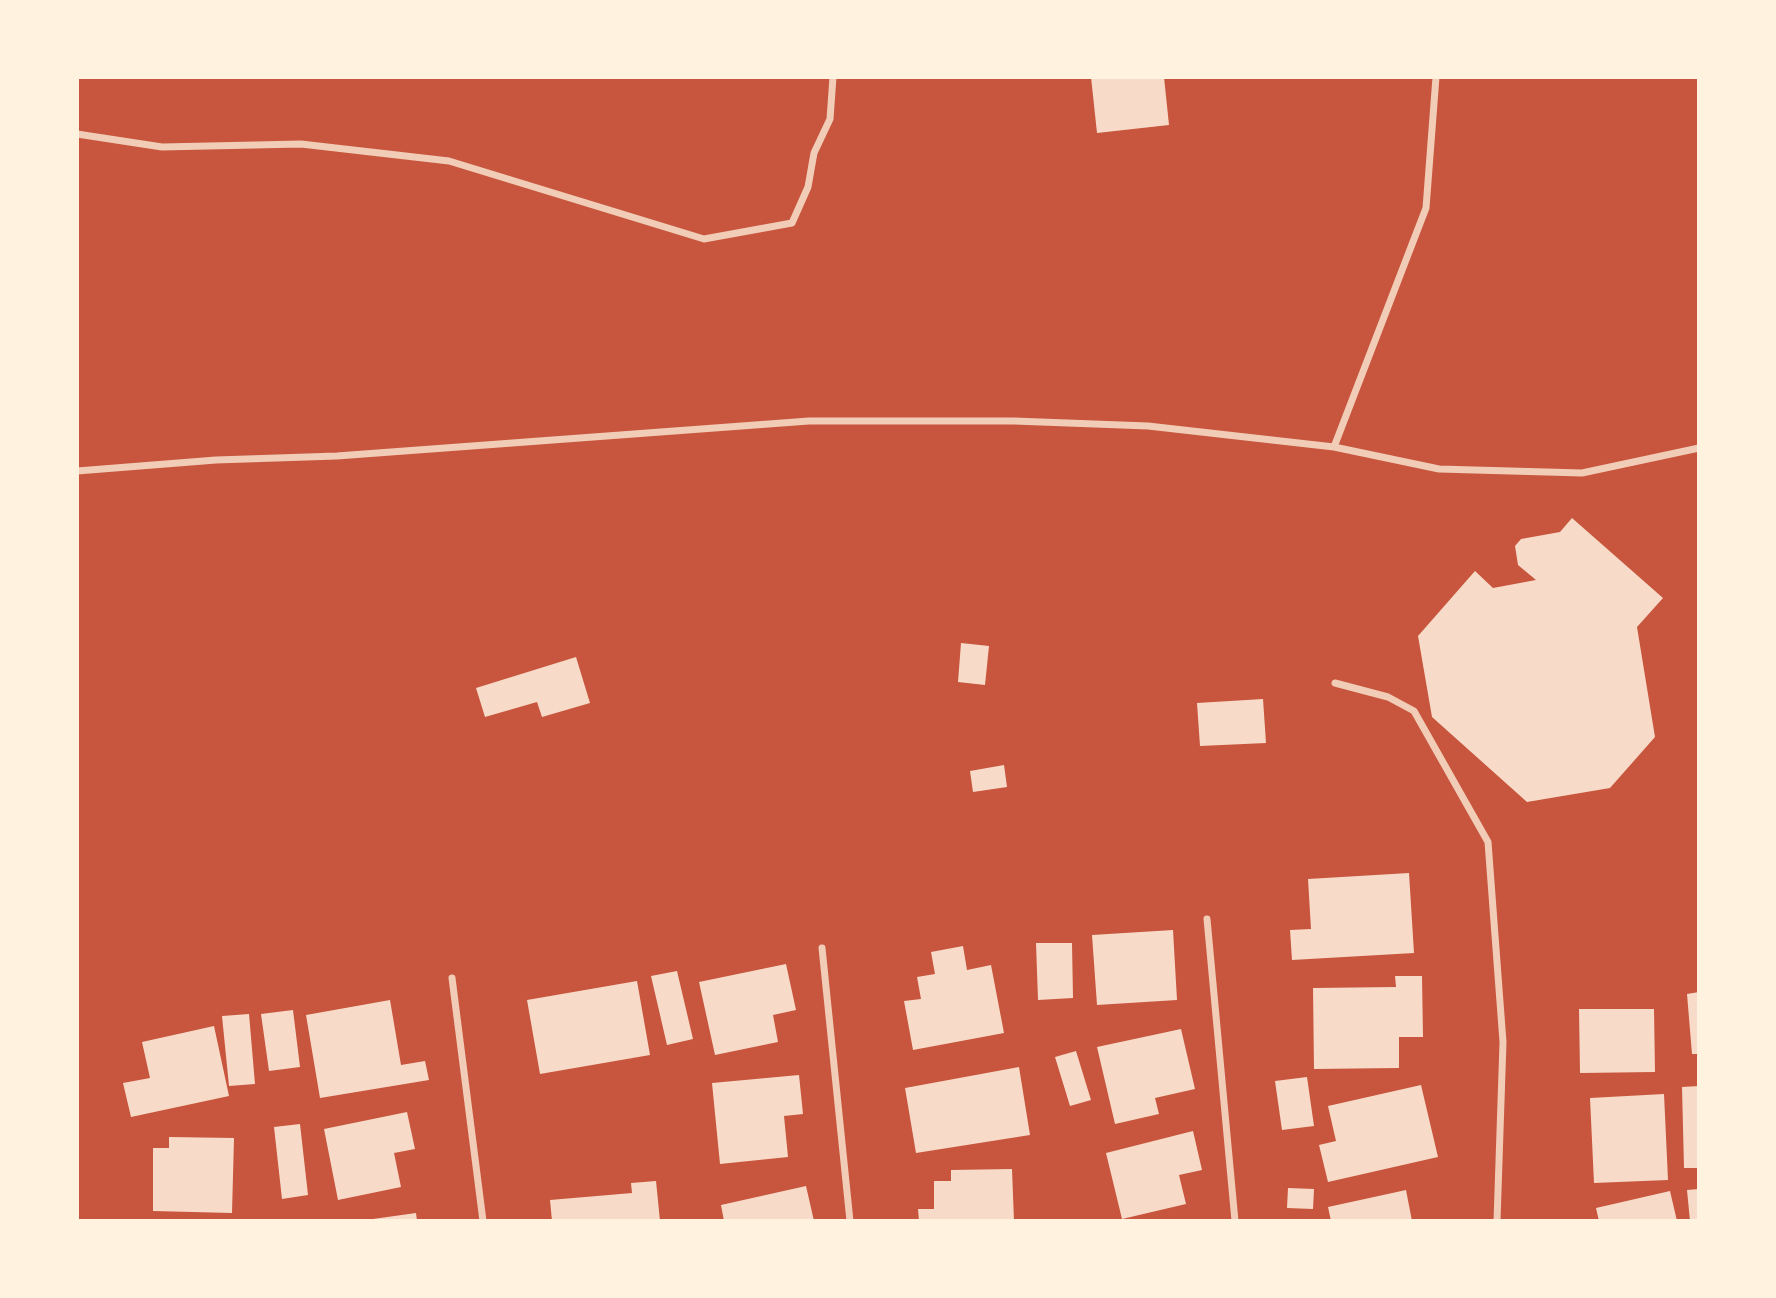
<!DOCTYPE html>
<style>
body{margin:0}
#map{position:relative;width:1776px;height:1298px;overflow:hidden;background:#c8553d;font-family:Helvetica,sans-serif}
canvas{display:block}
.frame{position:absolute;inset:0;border:79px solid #fff3e0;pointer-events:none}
</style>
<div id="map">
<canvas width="1776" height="1298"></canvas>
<div class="frame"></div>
</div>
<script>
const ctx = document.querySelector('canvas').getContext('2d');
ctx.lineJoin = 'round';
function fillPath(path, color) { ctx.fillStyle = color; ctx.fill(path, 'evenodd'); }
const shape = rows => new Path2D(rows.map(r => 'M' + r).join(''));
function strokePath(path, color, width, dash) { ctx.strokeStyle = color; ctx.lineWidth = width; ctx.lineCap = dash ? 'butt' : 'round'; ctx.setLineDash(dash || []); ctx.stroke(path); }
fillPath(shape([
 [1091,77,1164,77,1169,125,1097,133],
 [1572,518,1663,598,1637,627,1655,737,1610,788,1527,802,1432,717,1418,636,1475,571,1493,588,1536,580,1518,565,1515,546,1521,539,1560,532],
 [961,643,989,646,985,685,958,682],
 [576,657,590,703,542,717,537,702,485,717,476,688],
 [1263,699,1266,743,1200,746,1197,703],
 [1004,765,1007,787,973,792,970,771],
 [1409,873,1414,953,1292,960,1290,930,1311,929,1308,879],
 [1173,930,1177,1000,1097,1005,1092,935],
 [1036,943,1072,943,1073,998,1038,1000],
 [963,946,967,970,991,965,1004,1033,913,1050,904,1001,921,999,917,977,935,974,931,952],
 [786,964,796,1010,773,1015,778,1042,715,1055,699,982],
 [677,971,693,1039,667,1045,651,976],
 [1395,976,1422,976,1423,1037,1399,1037,1399,1068,1314,1069,1313,988,1396,987],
 [637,981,650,1055,540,1074,527,1000],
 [1699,992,1699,1054,1692,1054,1687,994],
 [390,1000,401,1065,425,1061,429,1080,320,1098,306,1015],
 [1579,1009,1654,1009,1655,1072,1580,1073],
 [293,1010,300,1067,269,1071,261,1014],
 [249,1014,255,1084,229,1086,222,1016],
 [214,1026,229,1096,131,1117,123,1083,150,1078,142,1042],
 [1181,1029,1195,1089,1155,1098,1159,1114,1115,1124,1097,1047],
 [1076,1051,1091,1100,1070,1106,1055,1057],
 [1019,1067,1030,1135,916,1153,905,1088],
 [799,1075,803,1114,784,1116,788,1157,720,1164,712,1083],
 [1307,1077,1314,1126,1282,1130,1275,1081],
 [1421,1085,1438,1157,1328,1182,1319,1145,1336,1141,1328,1106],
 [1699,1086,1699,1168,1684,1168,1682,1087],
 [1664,1094,1668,1180,1594,1183,1590,1098],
 [407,1112,415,1149,394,1153,401,1187,338,1200,324,1129],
 [300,1124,308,1195,282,1199,274,1127],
 [1193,1131,1202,1170,1179,1175,1186,1204,1122,1219,1106,1153],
 [169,1137,234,1138,232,1213,153,1211,153,1148,169,1148],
 [1012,1169,1014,1221,919,1221,918,1209,934,1209,934,1181,951,1181,951,1170],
 [656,1181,660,1221,552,1221,550,1200,632,1193,631,1183],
 [806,1186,814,1221,724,1221,721,1205],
 [1288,1188,1314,1189,1313,1209,1287,1208],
 [1699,1189,1699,1221,1690,1221,1687,1190],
 [1406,1190,1412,1221,1331,1221,1328,1207],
 [1670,1191,1677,1221,1599,1221,1596,1208],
 [416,1213,417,1221,373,1221,373,1219]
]), '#f7dbc8');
strokePath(shape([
 [77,134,162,147,301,144,449,161,704,239,792,223,808,187,814,153,830,119,833,77],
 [1334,447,1426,208,1436,77],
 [77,471,216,460,337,456,809,421,1014,421,1148,426,1334,447,1439,469,1582,473,1699,448],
 [1335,683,1388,697,1414,711,1488,842,1503,1042,1497,1221],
 [1207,919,1235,1221],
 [822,948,850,1221],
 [452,978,483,1221]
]), '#f1ccb7', 7);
</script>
